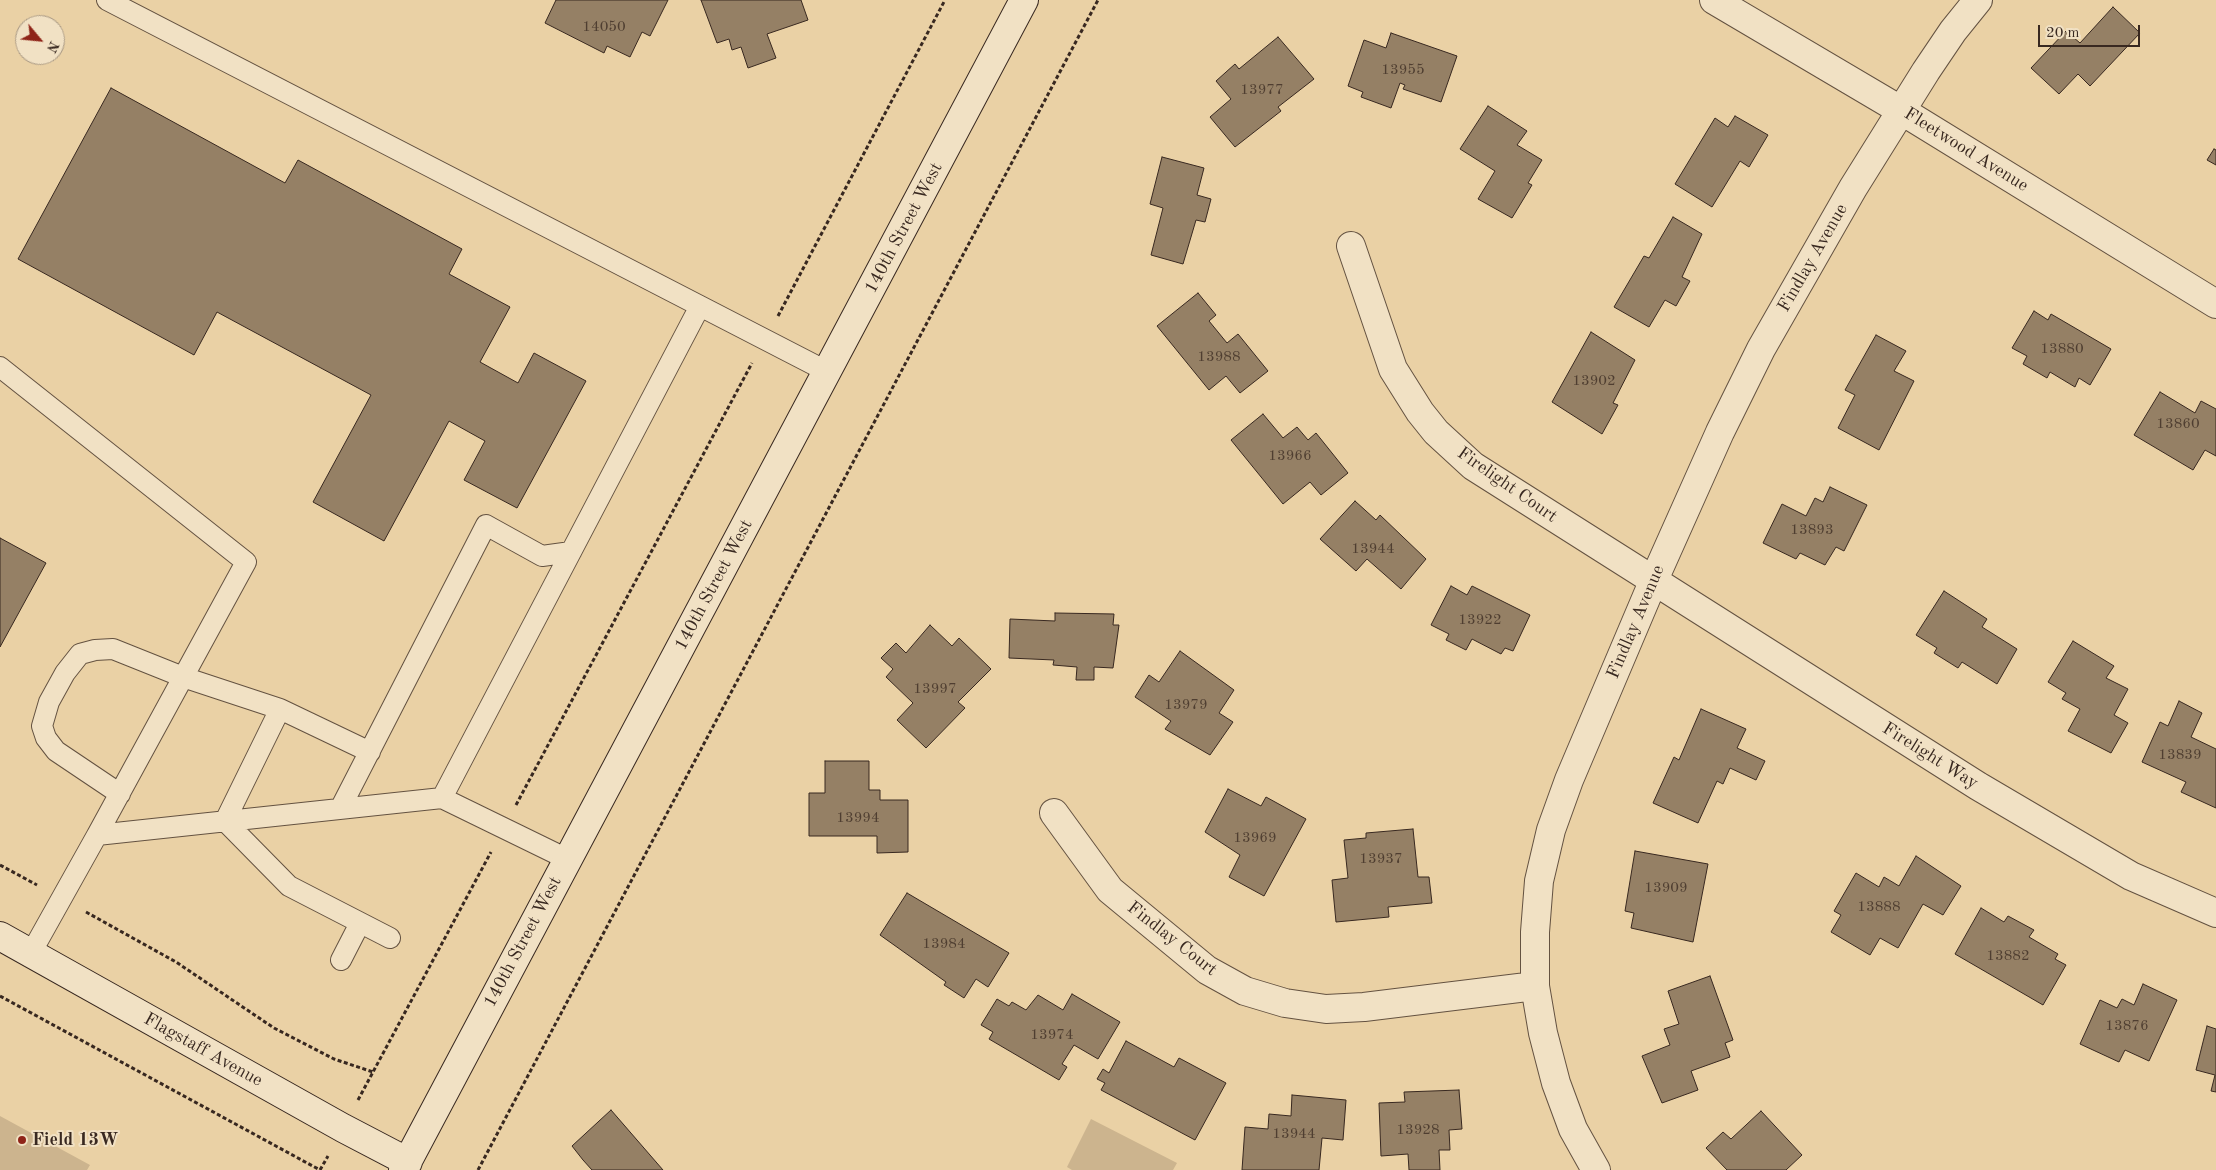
<!DOCTYPE html>
<style>
body{margin:0}
#map{position:relative;width:2216px;height:1170px;overflow:hidden;background:#ead1a5;font-family:"Old Standard TT",serif}
canvas{display:block}
.north{position:absolute;left:15px;top:15px;width:50px;height:50px;box-sizing:border-box;background:#f1e1c4;border:1px solid #a79782;border-radius:50%;rotate:118deg;font-size:14px;font-weight:700;line-height:20px;text-align:center;color:#382820}
.north::after{content:'';display:block;margin:auto;width:18px;height:22px;background:#8f2418;clip-path:polygon(50% 0,100% 100%,50% 72%,0 100%)}
.scale{position:absolute;left:2038px;top:25px;width:102px;height:22px;box-sizing:border-box;border:2px solid #382820;border-top:0;padding-left:6px;font-size:15px;line-height:18px;white-space:nowrap;color:#382820;-webkit-text-stroke:4px #f1e1c4;paint-order:stroke}
</style>
<div id="map">
<canvas width="2216" height="1170"></canvas>
<div class="north">N</div>
<div class="scale">20 m</div>
</div>
<script>
const ctx = document.querySelector('canvas').getContext('2d');
ctx.lineJoin = 'round';
function fillPath(path, color) { ctx.fillStyle = color; ctx.fill(path, 'evenodd'); }
const shape = rows => new Path2D(rows.map(r => 'M' + r).join(''));
function strokePath(path, color, width, dash) { ctx.strokeStyle = color; ctx.lineWidth = width; ctx.lineCap = dash ? 'butt' : 'round'; ctx.setLineDash(dash || []); ctx.stroke(path); }
function write(font, color, halo, rows, align = 'center') {
  ctx.font = font + ' "Old Standard TT",serif'; ctx.lineWidth = 4; ctx.setLineDash([]); ctx.textBaseline = 'middle'; ctx.strokeStyle = halo; ctx.fillStyle = color; for (const [text, x, y, turn = 0] of rows) {
    ctx.save(); ctx.translate(x, y); ctx.rotate((+turn || 0) * Math.PI / 180); ctx.textAlign = isNaN(turn) ? turn : align; if (halo) ctx.strokeText(text, 0, 0); ctx.fillText(text, 0, 0); ctx.restore();
  }
}
fillPath(shape([
 [0,1116,90,1165,87,1170,0,1170],
 [1091,1119,1177,1163,1173,1170,1072,1170,1067,1167]
]), '#ccb48e');
const building = shape([
 [556,0,668,0,650,36,642,32,630,57,607,46,604,53,545,23,556,0],
 [701,0,801,0,808,20,767,34,776,58,748,68,741,47,732,50,729,39,717,43,701,0],
 [2113,7,2140,33,2090,86,2078,74,2059,94,2031,68,2066,31,2080,43,2113,7],
 [1391,33,1457,56,1441,102,1403,89,1405,85,1400,83,1391,108,1361,97,1363,92,1348,86,1364,40,1386,48,1391,33],
 [1278,37,1314,79,1278,107,1281,111,1235,147,1210,117,1231,99,1216,81,1235,64,1239,69,1278,37],
 [111,88,285,183,298,160,462,249,449,274,510,307,480,362,518,383,534,353,586,381,517,508,464,480,485,441,449,421,384,541,313,502,371,395,217,312,194,355,18,259,111,88],
 [1488,106,1527,131,1517,145,1542,160,1528,183,1532,185,1512,218,1478,199,1495,171,1460,149,1488,106],
 [1735,116,1768,135,1749,167,1740,161,1712,207,1675,184,1715,118,1728,127,1735,116],
 [2214,149,2216,150,2216,165,2207,160,2214,149],
 [1162,157,1204,168,1197,195,1211,199,1205,222,1196,220,1183,264,1151,255,1163,208,1150,204,1162,157],
 [1673,217,1702,234,1682,277,1690,281,1676,306,1665,300,1649,327,1614,307,1644,256,1649,258,1673,217],
 [1198,293,1216,315,1209,321,1227,343,1238,334,1268,371,1240,393,1226,376,1209,390,1157,326,1198,293],
 [2034,311,2048,320,2051,314,2111,349,2090,385,2079,378,2075,387,2050,372,2047,378,2023,364,2027,356,2012,348,2034,311],
 [1591,332,1635,360,1613,403,1618,405,1602,434,1552,402,1591,332],
 [1876,335,1906,351,1894,371,1914,381,1879,450,1838,428,1855,395,1845,390,1876,335],
 [2160,392,2195,413,2201,401,2216,409,2216,456,2205,450,2193,470,2134,435,2160,392],
 [1263,414,1283,438,1297,427,1308,440,1316,433,1348,473,1321,495,1310,482,1283,504,1231,440,1263,414],
 [1830,487,1867,505,1844,551,1836,547,1825,565,1800,553,1796,559,1763,543,1782,504,1806,516,1815,498,1823,502,1830,487],
 [1355,501,1376,520,1380,515,1426,559,1401,589,1367,559,1356,571,1320,539,1355,501],
 [0,538,46,563,0,647,0,538],
 [1451,586,1467,595,1472,586,1530,615,1513,651,1505,648,1501,654,1472,639,1466,650,1446,640,1449,634,1431,625,1451,586],
 [1944,591,1987,619,1982,627,2017,649,1997,684,1962,662,1958,668,1934,653,1937,648,1916,635,1944,591],
 [1055,613,1114,614,1113,625,1119,625,1113,668,1094,667,1094,680,1076,680,1077,667,1053,665,1054,660,1009,658,1010,619,1055,621,1055,613],
 [930,625,952,646,959,638,991,669,958,702,965,708,926,748,897,720,913,703,886,677,893,669,881,658,896,643,906,653,930,625],
 [2073,641,2114,666,2106,678,2128,689,2114,715,2128,723,2111,753,2068,731,2080,709,2062,699,2066,693,2048,682,2073,641],
 [1180,651,1234,690,1219,713,1233,722,1210,755,1165,729,1171,721,1135,697,1149,675,1159,682,1180,651],
 [2179,701,2202,713,2191,737,2216,749,2216,808,2181,792,2186,782,2142,762,2160,722,2168,726,2179,701],
 [1701,709,1746,729,1737,748,1765,761,1756,780,1730,768,1723,784,1717,781,1698,823,1653,803,1674,757,1679,760,1701,709],
 [825,761,869,761,869,790,880,790,880,800,908,800,908,852,877,853,877,836,809,836,809,793,825,793,825,761],
 [1228,789,1261,806,1266,797,1306,819,1264,896,1229,877,1240,855,1205,832,1228,789],
 [1413,829,1418,877,1429,877,1432,903,1388,907,1389,917,1336,922,1332,880,1348,878,1344,840,1366,838,1366,833,1413,829],
 [1635,851,1708,864,1693,942,1631,928,1634,913,1625,911,1635,851],
 [1916,856,1961,886,1943,915,1923,904,1898,948,1880,938,1870,955,1831,932,1841,915,1834,911,1856,873,1879,887,1884,877,1899,886,1916,856],
 [907,893,1009,953,988,987,976,979,964,998,944,985,946,982,880,935,907,893],
 [1981,908,2004,922,2008,916,2034,930,2029,937,2058,954,2055,959,2066,965,2043,1005,1955,954,1981,908],
 [1710,976,1733,1040,1725,1043,1730,1057,1691,1071,1698,1090,1662,1103,1642,1056,1670,1045,1664,1029,1679,1024,1668,991,1710,976],
 [2143,984,2177,1000,2149,1061,2125,1050,2119,1062,2080,1044,2100,1000,2117,1008,2122,999,2134,1005,2143,984],
 [1072,994,1120,1022,1098,1059,1074,1045,1062,1064,1067,1067,1059,1080,989,1039,993,1032,981,1025,997,999,1009,1006,1012,1002,1026,1010,1038,995,1063,1010,1072,994],
 [2207,1026,2216,1029,2216,1092,2211,1091,2215,1075,2196,1070,2207,1026],
 [1126,1041,1174,1067,1179,1058,1226,1083,1195,1140,1101,1090,1105,1083,1097,1079,1103,1069,1109,1073,1126,1041],
 [1459,1090,1462,1129,1449,1130,1450,1150,1439,1150,1440,1170,1409,1170,1408,1154,1381,1156,1379,1103,1405,1102,1404,1092,1459,1090],
 [1292,1095,1346,1100,1343,1140,1322,1138,1319,1170,1242,1170,1245,1127,1268,1129,1269,1114,1291,1116,1292,1095],
 [611,1110,663,1170,592,1170,583,1160,572,1146,611,1110],
 [1761,1111,1802,1155,1786,1170,1727,1170,1706,1148,1723,1132,1731,1139,1761,1111]
]);
fillPath(building, '#958065');
strokePath(building, '#382820', 1);
const lane = shape([
 [107,0,828,372],
 [0,367,246,562,97,835],
 [370,752,280,709,225,821,289,886,390,938],
 [120,794,56,751,46,738,42,726,49,702,65,673,80,654,95,650,113,649,183,677,280,709],
 [340,809,486,525,542,556,571,552],
 [567,859,442,798,700,306],
 [31,953,97,835,442,798],
 [341,960,360,923]
]);
const street = shape([
 [1714,0,1902,111,2216,304],
 [1351,246,1393,369,1420,412,1436,432,1473,466,1978,786,2131,876,2216,913],
 [1054,813,1110,890,1207,970,1245,991,1285,1003,1326,1009,1364,1007,1535,986],
 [1596,1170,1573,1129,1556,1083,1543,1033,1535,986,1535,932,1539,881,1551,830,1569,780,1653,582,1720,432,1761,349,1853,188,1926,71,1953,31,1978,0]
]);
const secondary = shape([
 [0,936,343,1128,408,1162],
 [403,1170,1024,0]
]);
strokePath(lane, '#645241', 22);
strokePath(street, '#645241', 30);
strokePath(secondary, '#382820', 30);
strokePath(shape([
 [778,316,945,0],
 [516,805,752,363],
 [0,865,37,885],
 [86,912,176,962,274,1028,334,1059,373,1072],
 [0,996,320,1170],
 [358,1100,491,852],
 [320,1170,328,1156],
 [478,1170,1098,0]
]), '#382820', 3, [4, 2.5]);
strokePath(lane, '#f1e1c4', 20);
strokePath(street, '#f1e1c4', 28);
strokePath(secondary, '#f1e1c4', 28);
for (const [x, y, r, color] of [
 [22,1140,5,"#8f2418"]
]) { const dot = new Path2D(); dot.arc(x, y, r, 0, 2 * Math.PI); ctx.fillStyle = color; ctx.fill(dot); strokePath(dot, '#f1e1c4', 2); }
write('15px', '#4f3e31', null, [
 ["14050",604,27],
 ["13955",1403,70],
 ["13977",1262,90],
 ["13880",2062,349],
 ["13988",1219,357],
 ["13902",1594,381],
 ["13860",2178,424],
 ["13966",1290,456],
 ["13893",1812,530],
 ["13944",1373,549],
 ["13922",1480,620],
 ["13997",935,689],
 ["13979",1186,705],
 ["13839",2180,755],
 ["13994",858,818],
 ["13969",1255,838],
 ["13937",1381,859],
 ["13909",1666,888],
 ["13888",1879,907],
 ["13984",944,944],
 ["13882",2008,956],
 ["13876",2127,1026],
 ["13974",1052,1035],
 ["13928",1418,1130],
 ["13944",1294,1134]
]);
write('18px', '#382820', '#f1e1c4', [
 ["Fleetwood Avenue",1966,150,32],
 ["140th Street West",904,228,-62],
 ["Findlay Avenue",1813,258,-60],
 ["Firelight Court",1507,485,35],
 ["140th Street West",714,585,-62],
 ["Findlay Avenue",1636,622,-67],
 ["Firelight Way",1930,756,32],
 ["Findlay Court",1172,939,38],
 ["140th Street West",523,942,-62],
 ["Flagstaff Avenue",203,1050,29]
]);
write('bold 18px', '#382820', '#f1e1c4', [
 ["Field 13W",32,1140]
], 'left');
</script>
